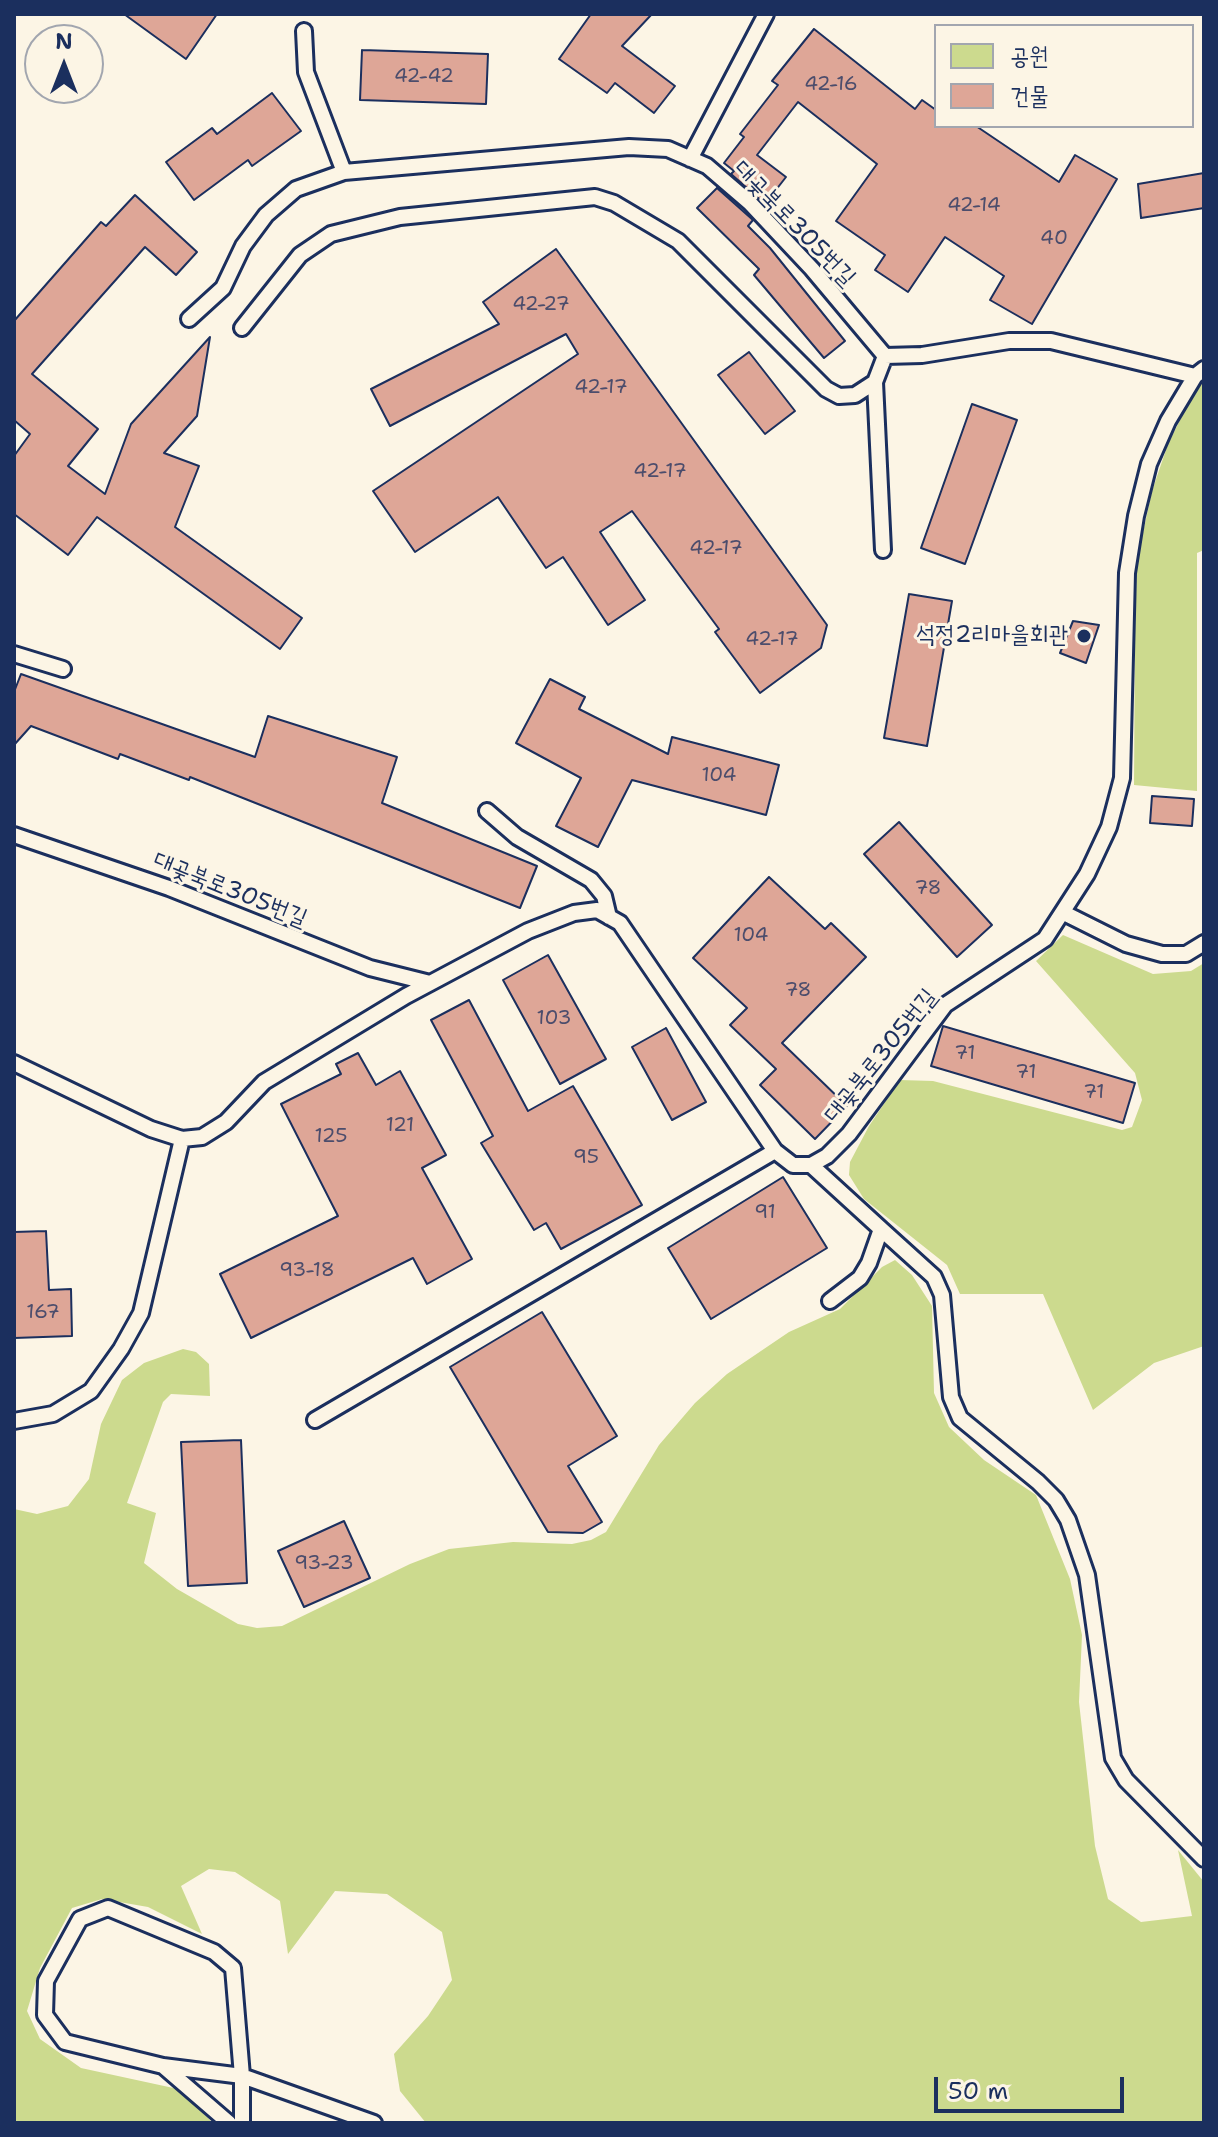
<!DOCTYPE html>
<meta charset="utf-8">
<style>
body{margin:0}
#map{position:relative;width:1218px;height:2137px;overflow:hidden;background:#fcf5e5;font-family:"Shantell Sans","Poor Story",sans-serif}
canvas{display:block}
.frame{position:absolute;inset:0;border:16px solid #1b2f5e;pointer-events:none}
.legend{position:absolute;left:934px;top:24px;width:260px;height:104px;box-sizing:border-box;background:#fcf5e5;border:2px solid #a2a6af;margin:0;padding:10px 14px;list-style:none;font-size:24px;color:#1b2f5e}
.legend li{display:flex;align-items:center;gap:16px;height:40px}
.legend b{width:40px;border:2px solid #a2a6af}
.north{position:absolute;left:24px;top:24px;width:80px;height:80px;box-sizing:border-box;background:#fcf5e5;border:2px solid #a2a6af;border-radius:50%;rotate:0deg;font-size:22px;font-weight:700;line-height:32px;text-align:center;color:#1b2f5e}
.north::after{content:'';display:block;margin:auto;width:28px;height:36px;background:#1b2f5e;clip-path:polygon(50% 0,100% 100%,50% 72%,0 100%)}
.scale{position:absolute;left:934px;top:2077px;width:190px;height:36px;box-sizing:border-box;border:4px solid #1b2f5e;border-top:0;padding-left:10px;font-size:24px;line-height:28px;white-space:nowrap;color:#1b2f5e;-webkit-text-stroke:6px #fcf5e5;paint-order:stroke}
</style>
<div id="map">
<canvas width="1218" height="2137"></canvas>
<div class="frame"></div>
<ul class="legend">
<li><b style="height:22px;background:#ccda8e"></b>공원</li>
<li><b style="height:22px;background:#dea697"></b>건물</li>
</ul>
<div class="north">N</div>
<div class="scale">50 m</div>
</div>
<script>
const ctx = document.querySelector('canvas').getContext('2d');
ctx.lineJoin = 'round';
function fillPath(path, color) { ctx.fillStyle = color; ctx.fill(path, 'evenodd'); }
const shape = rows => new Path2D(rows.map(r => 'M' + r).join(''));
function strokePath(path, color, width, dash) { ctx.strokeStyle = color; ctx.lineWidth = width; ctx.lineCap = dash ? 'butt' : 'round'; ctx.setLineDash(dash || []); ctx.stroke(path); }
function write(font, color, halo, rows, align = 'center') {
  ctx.font = font + ' "Shantell Sans","Poor Story",sans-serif'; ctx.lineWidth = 6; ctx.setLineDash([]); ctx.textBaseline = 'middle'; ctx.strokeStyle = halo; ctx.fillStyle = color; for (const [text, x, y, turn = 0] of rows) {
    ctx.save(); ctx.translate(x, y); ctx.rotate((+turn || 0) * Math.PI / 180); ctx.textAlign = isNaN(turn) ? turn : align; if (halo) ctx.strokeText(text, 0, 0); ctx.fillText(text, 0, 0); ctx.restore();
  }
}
fillPath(shape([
 [1204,381,1204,550,1197,553,1197,791,1134,785,1135,631,1137,560,1152,491,1168,444,1191,398],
 [1063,935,1153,974,1191,971,1204,963,1204,1346,1154,1363,1093,1410,1043,1294,960,1294,947,1265,864,1199,849,1175,850,1162,869,1126,900,1080,933,1081,1122,1130,1132,1127,1142,1100,1135,1073,1036,961],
 [895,1260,912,1275,932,1306,934,1393,949,1427,984,1460,1036,1495,1070,1579,1082,1635,1079,1702,1095,1846,1108,1899,1141,1922,1192,1916,1178,1850,1204,1882,1204,2123,426,2123,400,2091,394,2054,428,2016,452,1980,442,1932,387,1894,335,1891,288,1954,280,1901,235,1872,209,1869,181,1886,202,1934,148,1907,102,1899,72,1908,40,1968,27,2011,40,2039,81,2068,178,2089,213,2123,14,2123,14,1509,37,1514,68,1506,89,1479,101,1424,122,1380,144,1363,183,1349,196,1352,209,1364,210,1396,171,1394,163,1402,127,1503,156,1513,144,1563,177,1589,238,1624,257,1628,282,1626,410,1564,449,1549,513,1542,572,1544,591,1540,606,1532,659,1445,695,1403,727,1374,789,1332,840,1309,882,1267]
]), '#ccda8e');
const building = shape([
 [124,14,217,14,186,59,124,14],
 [591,14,652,14,622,46,675,86,654,113,615,83,607,93,559,59,591,14],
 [814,29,915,109,922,100,936,110,936,126,976,126,1059,182,1075,155,1117,179,1032,324,990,300,1004,276,945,237,908,292,875,270,885,255,836,221,877,164,798,102,757,155,786,177,765,204,731,174,734,171,724,163,744,137,740,134,778,85,772,81,814,29],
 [362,50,488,54,486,104,360,100,362,50],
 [272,93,301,131,252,166,248,160,194,200,166,162,212,128,217,134,272,93],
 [1204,173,1204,208,1141,218,1138,184,1204,173],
 [717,188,753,220,748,226,770,248,845,341,824,358,754,275,759,269,697,208,717,188],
 [135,195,197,252,176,275,145,247,32,374,98,429,68,466,105,494,131,424,210,337,197,416,164,453,199,466,175,527,302,618,280,649,97,517,68,555,14,514,14,456,30,434,14,420,14,321,101,222,106,226,135,195],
 [556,249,827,625,821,648,760,693,715,632,719,629,632,511,600,532,645,600,608,625,563,557,546,568,498,497,415,552,373,491,578,354,566,334,390,426,371,389,499,324,483,302,556,249],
 [749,352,795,411,765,434,718,375,749,352],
 [972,404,1017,420,965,564,921,548,972,404],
 [909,594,952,601,927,746,884,738,909,594],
 [1073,621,1099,625,1086,663,1060,653,1073,621],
 [21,674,255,757,268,716,397,757,382,803,537,866,520,908,190,777,189,780,120,754,118,759,31,726,14,745,14,692,21,674],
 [550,679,585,697,579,709,668,754,672,737,779,765,766,815,632,780,598,847,556,826,581,778,516,743,550,679],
 [1152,796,1194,799,1192,826,1150,823,1152,796],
 [899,822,992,925,957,957,864,854,899,822],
 [769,877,825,929,831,923,866,957,782,1043,847,1106,815,1139,760,1085,776,1069,730,1025,747,1008,693,958,769,877],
 [548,955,606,1059,560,1084,503,980,548,955],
 [469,1000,528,1111,573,1086,642,1205,561,1249,546,1223,534,1230,481,1143,493,1136,431,1020,469,1000],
 [943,1026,1135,1083,1123,1123,931,1066,943,1026],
 [666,1028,706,1102,672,1120,632,1047,666,1028],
 [358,1053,376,1085,400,1071,446,1155,422,1168,472,1259,427,1284,413,1258,251,1338,220,1274,338,1216,281,1104,341,1074,336,1064,358,1053],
 [783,1177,827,1248,711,1319,668,1248,783,1177],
 [46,1231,49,1290,71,1289,72,1336,14,1338,14,1232,46,1231],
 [542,1312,617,1436,568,1466,602,1522,583,1533,548,1532,450,1367,542,1312],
 [241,1440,247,1583,188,1586,181,1442,241,1440],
 [344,1521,370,1578,304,1607,278,1551,344,1521]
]);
fillPath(building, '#dea697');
strokePath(building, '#1b2f5e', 2);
const lane = shape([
 [304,31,306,72,344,172,629,147,668,149,707,166,750,203,812,269,885,356,922,355,1009,341,1051,341,1195,376],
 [690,159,766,14],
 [189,319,223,288,243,246,266,215,296,189,344,172],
 [242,328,300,255,331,234,400,217,595,197,614,203,678,241,826,389,839,396,855,395,875,382,885,356],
 [875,382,883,550],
 [14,654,63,669],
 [487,811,517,837,591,880,604,896,609,917],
 [14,835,169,888,370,968,430,983],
 [1064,913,1126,944,1162,954,1186,954,1204,943],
 [14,1063,151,1129,182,1139,202,1137,226,1122,264,1082,406,996,528,931,574,913,597,910,620,923,775,1151,793,1165,811,1165,827,1156,849,1134,945,1005,1045,939,1087,874,1109,827,1122,778,1127,573,1136,516,1149,464,1168,421,1195,376,1204,369],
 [811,1165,881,1229,869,1263,860,1278,830,1301],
 [881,1229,934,1277,942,1295,951,1397,960,1418,1038,1482,1056,1500,1068,1520,1087,1575,1113,1758,1126,1780,1204,1859],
 [315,1420,775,1151],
 [14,1421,53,1414,91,1391,121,1349,141,1313,182,1139],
 [163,2066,242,2076,374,2123],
 [229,2123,163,2066,65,2042,45,2015,46,1981,80,1919,108,1908,214,1952,233,1968,242,2076,242,2123]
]);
strokePath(lane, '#1b2f5e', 20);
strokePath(lane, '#fcf5e5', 14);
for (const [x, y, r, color] of [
 [1084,636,8,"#1b2f5e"]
]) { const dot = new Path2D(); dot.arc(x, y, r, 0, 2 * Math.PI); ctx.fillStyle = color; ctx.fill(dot); strokePath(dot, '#fcf5e5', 3); }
write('20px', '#4c4d6c', null, [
 ["42-42",424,77],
 ["42-16",831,85],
 ["42-14",974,206],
 ["40",1054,239],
 ["42-27",541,305],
 ["42-17",601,388],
 ["42-17",660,472],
 ["42-17",716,549],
 ["42-17",772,640],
 ["104",719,776],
 ["78",928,889],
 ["104",751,936],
 ["78",798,991],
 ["103",554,1019],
 ["71",965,1054],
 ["71",1026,1073],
 ["71",1094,1093],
 ["121",400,1126],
 ["125",331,1137],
 ["95",586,1158],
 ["91",765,1213],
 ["93-18",307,1271],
 ["167",43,1313],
 ["93-23",324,1564]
]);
write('24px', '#1b2f5e', '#fcf5e5', [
 ["대곶북로305번길",794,224,46],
 ["대곶북로305번길",230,890,22],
 ["대곶북로305번길",881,1056,-51]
]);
write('24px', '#1b2f5e', '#fcf5e5', [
 ["석정2리마을회관",1068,636]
], 'right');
</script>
